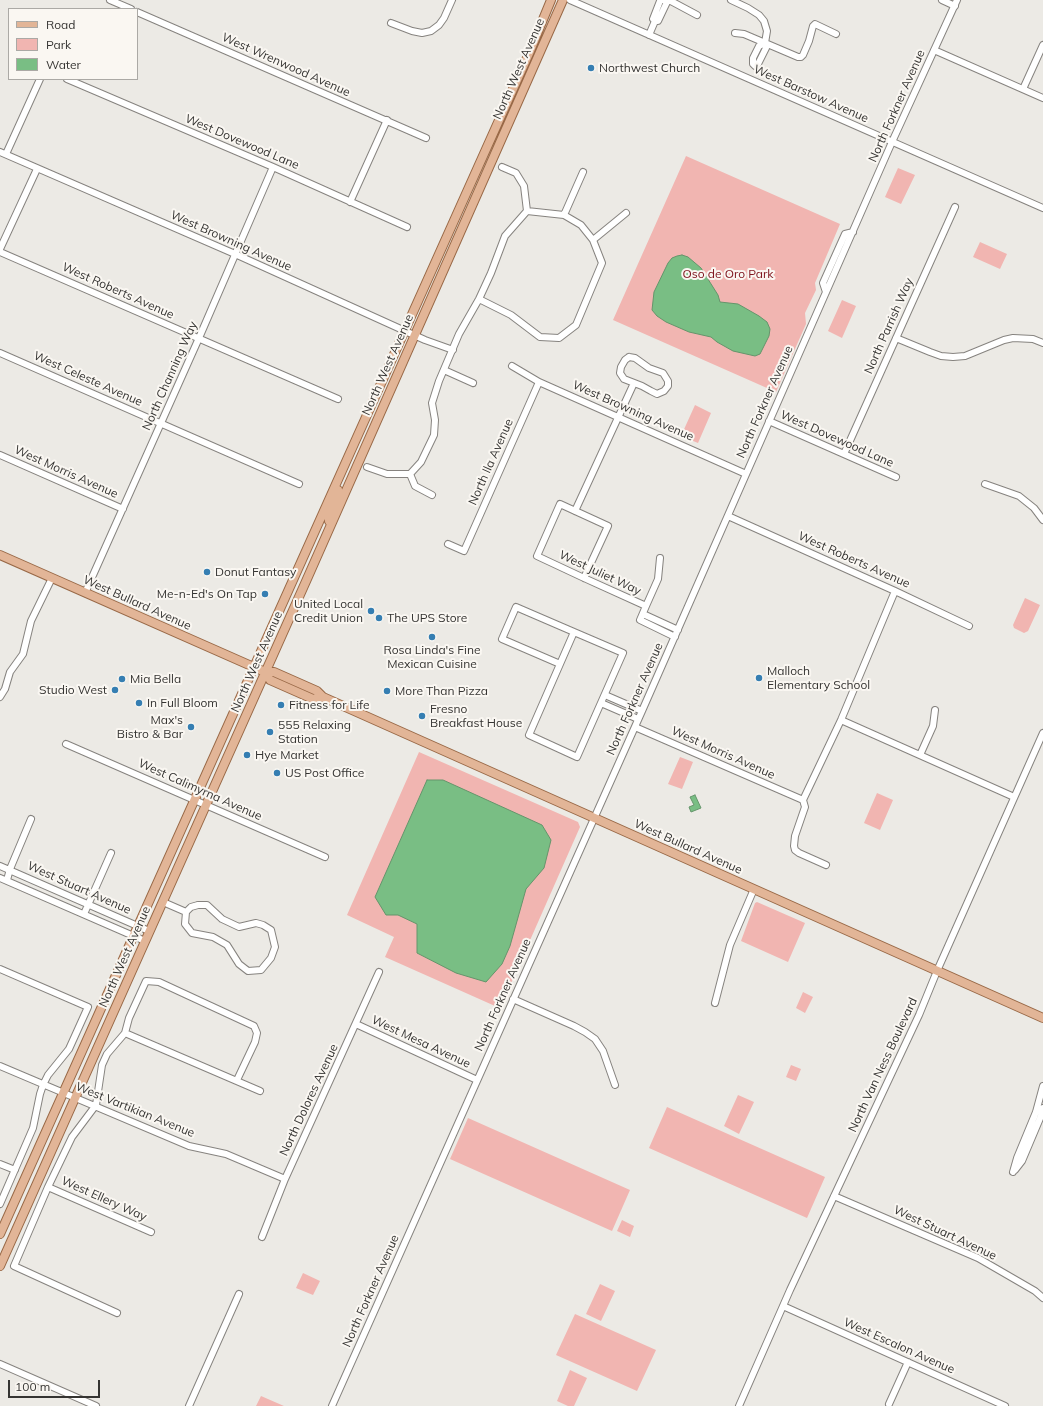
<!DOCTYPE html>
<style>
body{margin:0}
#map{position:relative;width:1043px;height:1406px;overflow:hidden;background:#eceae5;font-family:Mulish,sans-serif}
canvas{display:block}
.legend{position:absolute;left:8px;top:8px;width:130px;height:72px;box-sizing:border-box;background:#faf7f2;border:1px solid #aba9a5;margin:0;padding:5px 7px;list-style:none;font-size:12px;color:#353432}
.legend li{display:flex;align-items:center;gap:8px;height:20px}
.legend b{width:20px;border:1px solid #aba9a5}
.scale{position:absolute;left:8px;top:1380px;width:92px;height:18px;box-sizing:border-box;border:2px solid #353432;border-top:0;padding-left:5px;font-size:12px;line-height:14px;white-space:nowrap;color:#353432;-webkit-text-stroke:3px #faf7f2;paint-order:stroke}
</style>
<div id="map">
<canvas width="1043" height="1406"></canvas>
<ul class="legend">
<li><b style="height:5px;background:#e2b597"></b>Road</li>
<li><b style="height:11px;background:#f1b5b1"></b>Park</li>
<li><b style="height:11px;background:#79be84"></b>Water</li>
</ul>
<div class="scale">100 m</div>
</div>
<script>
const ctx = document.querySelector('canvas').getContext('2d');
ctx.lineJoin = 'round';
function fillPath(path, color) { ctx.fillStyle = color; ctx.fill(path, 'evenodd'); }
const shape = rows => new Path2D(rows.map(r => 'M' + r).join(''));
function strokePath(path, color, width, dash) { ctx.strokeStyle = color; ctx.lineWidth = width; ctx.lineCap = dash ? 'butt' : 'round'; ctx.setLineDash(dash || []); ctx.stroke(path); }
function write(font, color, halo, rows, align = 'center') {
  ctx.font = font + ' Mulish,sans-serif'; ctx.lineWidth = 4; ctx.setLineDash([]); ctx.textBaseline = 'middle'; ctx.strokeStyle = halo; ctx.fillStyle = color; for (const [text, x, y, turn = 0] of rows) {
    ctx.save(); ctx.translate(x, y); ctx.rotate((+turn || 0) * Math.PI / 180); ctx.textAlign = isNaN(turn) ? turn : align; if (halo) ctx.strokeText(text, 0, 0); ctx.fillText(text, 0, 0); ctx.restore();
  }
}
fillPath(shape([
 [686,156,840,224,815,283,816,290,805,313,806,324,776,392,613,320],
 [898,168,915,175,901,204,885,197],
 [980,242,1007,254,1000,269,973,257],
 [842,300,856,306,842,338,828,331],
 [695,405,711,413,698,443,681,436],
 [1025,598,1040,605,1028,631,1024,633,1014,628,1013,625],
 [419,752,578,822,580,827,501,1006,495,1006,385,957,394,937,347,915],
 [680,757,693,762,682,789,668,784],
 [877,793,893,800,880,830,864,823],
 [757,902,805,923,788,962,741,941,755,903],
 [803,992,813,997,805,1013,796,1008],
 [791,1065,801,1069,796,1081,786,1077],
 [738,1095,754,1102,739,1134,724,1126],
 [667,1107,825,1177,807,1218,649,1148],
 [468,1118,630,1190,612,1231,450,1159],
 [622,1220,634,1226,630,1237,617,1231],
 [303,1273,320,1281,313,1295,296,1288],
 [600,1284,615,1291,601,1321,586,1314],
 [575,1314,656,1350,637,1391,556,1355],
 [570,1370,587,1378,574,1406,568,1406,557,1401],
 [261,1396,284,1406,256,1406]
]), '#f1b5b1');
const water = shape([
 [682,255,688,257,701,268,718,295,720,302,738,304,759,316,767,322,770,329,769,336,760,354,755,356,733,351,717,342,711,337,689,332,666,322,657,316,652,310,654,292,668,263,672,258,677,256,682,255],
 [427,780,443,780,542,825,551,840,544,868,526,889,510,946,502,964,486,982,456,973,417,953,417,924,398,915,386,915,375,897,427,780],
 [695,795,701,808,691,812,689,807,694,805,690,797,695,795]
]);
fillPath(water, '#79be84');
strokePath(water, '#65956b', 1);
const minor = shape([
 [110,0,131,9],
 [570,0,1043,208],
 [669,0,697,15],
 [731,0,748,8,759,15,764,21,767,31,765,43,766,48,758,64,755,66,753,64,753,58,759,46,765,43],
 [942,0,955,6],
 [137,12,426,138],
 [655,21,653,19,660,1,662,0],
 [391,23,412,31,422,33,431,31,439,25,444,18,452,0],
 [735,33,744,34,798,57,801,57,803,55,809,41,813,26,815,24,836,34],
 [649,35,655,21,658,21,667,2,666,0],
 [934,50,1043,98],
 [67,79,273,167,407,227],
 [1023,89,1043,45],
 [0,152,235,254,425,340,453,350],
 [6,154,40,79],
 [502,167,516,173,524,186,527,211],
 [350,202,387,120],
 [564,215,583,172],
 [0,249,37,169],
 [0,252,338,399],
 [826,292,823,283,845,234,853,232],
 [479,299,511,315,540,337,559,338,576,325,602,263,593,240,626,213],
 [896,338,930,352,941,356,953,357,965,356,1004,340,1013,338,1033,339,1043,343],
 [0,353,299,484],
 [629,357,635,358,649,368,663,373,668,381,668,386,664,391,657,394,651,391,642,386,624,379,620,373,621,367,625,360,629,357],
 [512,366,539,382,746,474],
 [444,370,473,383],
 [769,421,896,477],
 [844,454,955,207],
 [0,455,123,509],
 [367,467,387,474,410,474,415,486,432,495],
 [410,474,421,462,434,435,435,420,432,403,439,381,459,334,479,299,491,273,505,236,527,211,564,215,581,225,593,240],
 [985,484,1019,496,1034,508,1043,520],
 [575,511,634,383],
 [728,516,895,591,969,626],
 [448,544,464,551,539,382],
 [584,578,608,526,560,504,537,556,584,578,646,606,640,620,675,637],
 [85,593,199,338,273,167],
 [646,606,658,579,660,558],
 [643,614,678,630],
 [574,632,623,653,577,757,529,735,574,632],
 [560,664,502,639,516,607,574,632],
 [605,695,642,711],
 [0,697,5,689,10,672,23,654,31,621,52,578],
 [601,703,638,719],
 [841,720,1014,797],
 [635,727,803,800],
 [66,744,325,857],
 [920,755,933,726,935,710],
 [803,800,841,720,895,591],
 [803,800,805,807,795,836,794,846,795,850,799,853,826,865],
 [0,866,149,931],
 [0,878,145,941],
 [7,880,10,869,31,819],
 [163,902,186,912],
 [198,905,207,905,222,919,239,927,256,923,263,925,271,930,275,947,271,958,261,970,248,971,239,964,227,945,213,937,192,933,185,924,186,912,191,907,198,905],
 [84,914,111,853],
 [0,969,88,1007,69,1049,48,1075,43,1085,40,1094,33,1128,0,1204],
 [513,999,574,1026,585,1032,595,1039,603,1051,615,1085],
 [715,1003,730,945,754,889],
 [356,1024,477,1080],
 [125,1033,260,1091],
 [0,1066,189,1146,226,1154,285,1179],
 [0,1164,15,1170],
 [1015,1170,1022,1161,1041,1116,1043,1108],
 [1013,1172,1017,1158,1036,1112,1043,1086],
 [48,1187,151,1232],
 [834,1196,978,1258,1035,1291,1043,1298],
 [262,1237,285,1179,379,972],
 [783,1306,1005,1406],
 [117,1313,14,1266,48,1187,72,1137,96,1105,102,1065,107,1054,125,1033,129,1018,146,981,159,982,254,1026,257,1033,255,1042,237,1080],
 [0,1364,96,1406],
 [889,1404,908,1362],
 [189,1406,239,1294],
 [332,1406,642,711,892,142,957,0],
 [739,1406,790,1290,919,1015,937,971,1043,733]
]);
const major = shape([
 [331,524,329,521,328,513,338,490],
 [0,555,265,672,274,672,317,691,323,697,1043,1018],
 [265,672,270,680,313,699,323,697],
 [0,1234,530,51,551,0],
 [0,1266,307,579,563,0]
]);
strokePath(minor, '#86837f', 8);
strokePath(major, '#986846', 10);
strokePath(minor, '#fff', 6);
strokePath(major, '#e2b597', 8);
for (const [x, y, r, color] of [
 [591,68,4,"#357eb2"],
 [207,572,4,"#357eb2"],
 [265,594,4,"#357eb2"],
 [371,611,4,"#357eb2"],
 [379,618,4,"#357eb2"],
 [432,637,4,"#357eb2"],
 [759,678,4,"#357eb2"],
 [122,679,4,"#357eb2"],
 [115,690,4,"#357eb2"],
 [387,691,4,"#357eb2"],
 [139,703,4,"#357eb2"],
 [281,705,4,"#357eb2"],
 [422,716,4,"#357eb2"],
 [191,727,4,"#357eb2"],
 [270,732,4,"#357eb2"],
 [247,755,4,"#357eb2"],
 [277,773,4,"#357eb2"]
]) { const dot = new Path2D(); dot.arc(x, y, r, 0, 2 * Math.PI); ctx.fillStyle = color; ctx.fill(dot); strokePath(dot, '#faf7f2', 1.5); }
write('12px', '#353432', '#faf7f2', [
 ["West Wrenwood Avenue",286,65,24],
 ["North West Avenue",519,69,-66],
 ["West Barstow Avenue",811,94,24],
 ["North Forkner Avenue",897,106,-66],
 ["West Dovewood Lane",242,142,23],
 ["West Browning Avenue",231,241,24],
 ["West Roberts Avenue",118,291,24],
 ["North Parrish Way",889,326,-66],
 ["North West Avenue",388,365,-66],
 ["North Channing Way",170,376,-66],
 ["West Celeste Avenue",88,379,24],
 ["North Forkner Avenue",765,402,-66],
 ["West Browning Avenue",633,411,24],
 ["West Dovewood Lane",837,439,24],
 ["North Ila Avenue",491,462,-66],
 ["West Morris Avenue",66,472,24],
 ["West Roberts Avenue",854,560,24],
 ["West Juliet Way",600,573,25],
 ["West Bullard Avenue",137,603,24],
 ["North West Avenue",257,662,-66],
 ["North Forkner Avenue",635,699,-66],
 ["West Morris Avenue",723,753,24],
 ["West Calimyrna Avenue",200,790,24],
 ["West Bullard Avenue",688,847,24],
 ["West Stuart Avenue",79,888,24],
 ["North West Avenue",125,957,-66],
 ["North Forkner Avenue",503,995,-66],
 ["West Mesa Avenue",421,1042,25],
 ["North Van Ness Boulevard",883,1065,-65],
 ["North Dolores Avenue",309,1100,-65],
 ["West Vartikian Avenue",135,1110,22],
 ["West Ellery Way",104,1199,24],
 ["West Stuart Avenue",945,1233,25],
 ["North Forkner Avenue",371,1291,-66],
 ["West Escalon Avenue",899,1346,24]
]);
write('12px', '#353432', '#faf7f2', [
 ["Northwest Church",599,68],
 ["Donut Fantasy",215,572],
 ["Me-n-Ed's On Tap",257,594,"right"],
 ["United Local",363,604,"right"],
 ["Credit Union",363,618,"right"],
 ["The UPS Store",387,618],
 ["Rosa Linda's Fine",432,650,"center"],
 ["Mexican Cuisine",432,664,"center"],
 ["Malloch",767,671],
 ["Elementary School",767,685],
 ["Mia Bella",130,679],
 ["Studio West",107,690,"right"],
 ["More Than Pizza",395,691],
 ["In Full Bloom",147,703],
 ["Fitness for Life",289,705],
 ["Fresno",430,709],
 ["Breakfast House",430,723],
 ["Max's",183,720,"right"],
 ["Bistro & Bar",183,734,"right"],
 ["555 Relaxing",278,725],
 ["Station",278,739],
 ["Hye Market",255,755],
 ["US Post Office",285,773]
], 'left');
write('12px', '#801720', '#faf7f2', [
 ["Oso de Oro Park",728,274]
]);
</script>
